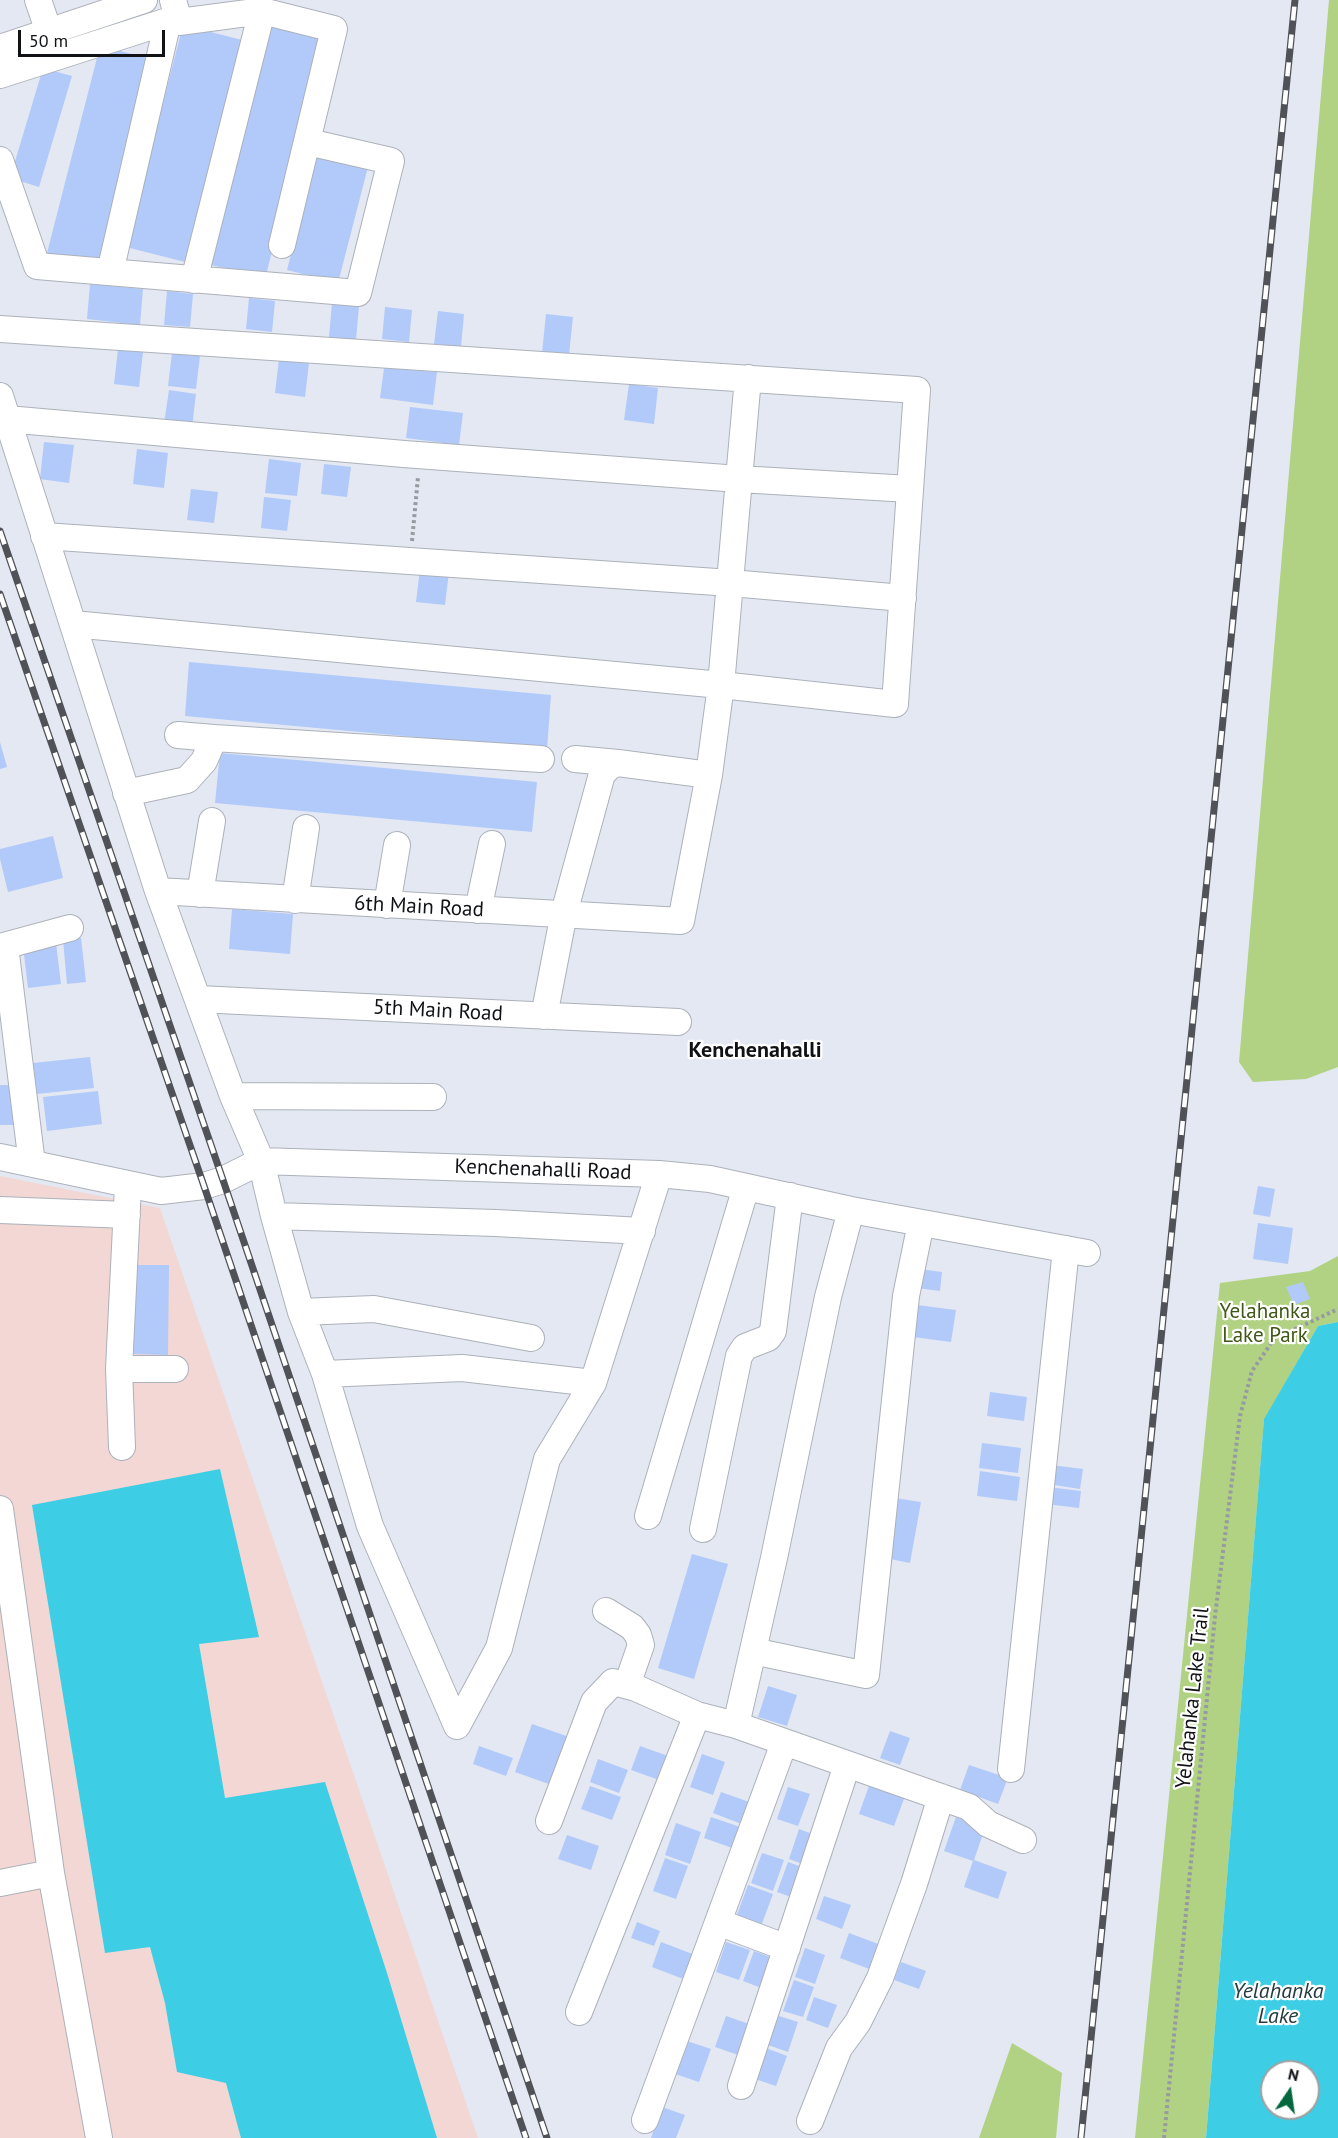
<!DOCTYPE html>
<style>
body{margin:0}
#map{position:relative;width:1338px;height:2138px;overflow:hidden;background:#e3e8f2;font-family:"PT Sans",sans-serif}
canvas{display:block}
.north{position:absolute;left:1260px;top:2060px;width:60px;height:60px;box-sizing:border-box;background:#fff;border:2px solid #9fa0a1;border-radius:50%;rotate:13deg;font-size:16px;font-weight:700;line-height:24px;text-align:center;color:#101215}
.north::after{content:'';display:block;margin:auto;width:21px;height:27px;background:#03683d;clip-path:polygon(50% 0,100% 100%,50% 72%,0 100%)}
.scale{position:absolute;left:18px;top:30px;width:147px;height:27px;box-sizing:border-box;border:3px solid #101215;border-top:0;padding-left:8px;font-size:18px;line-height:21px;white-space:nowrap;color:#101215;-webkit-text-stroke:4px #fff;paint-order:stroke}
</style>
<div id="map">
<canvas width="1338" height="2138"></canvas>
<div class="north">N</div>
<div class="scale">50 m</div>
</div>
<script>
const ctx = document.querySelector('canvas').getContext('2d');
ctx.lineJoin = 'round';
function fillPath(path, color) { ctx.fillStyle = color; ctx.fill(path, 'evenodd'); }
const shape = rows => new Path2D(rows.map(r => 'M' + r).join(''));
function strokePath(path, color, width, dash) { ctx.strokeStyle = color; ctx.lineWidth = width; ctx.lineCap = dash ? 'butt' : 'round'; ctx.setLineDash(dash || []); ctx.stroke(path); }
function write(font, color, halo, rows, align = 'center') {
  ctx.font = font + ' "PT Sans",sans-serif'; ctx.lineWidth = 4.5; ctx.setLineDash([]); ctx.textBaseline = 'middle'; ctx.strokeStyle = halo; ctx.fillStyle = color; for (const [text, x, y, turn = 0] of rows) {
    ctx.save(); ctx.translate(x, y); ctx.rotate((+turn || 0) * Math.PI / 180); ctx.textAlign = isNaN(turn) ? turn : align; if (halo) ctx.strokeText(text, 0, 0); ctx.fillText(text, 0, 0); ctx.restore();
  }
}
fillPath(shape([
 [0,1176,160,1208,478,2138,0,2138]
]), '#f2d7d4');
fillPath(shape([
 [1329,0,1338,0,1338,1067,1306,1079,1253,1082,1239,1062],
 [1338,1256,1338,1322,1318,1326,1264,1420,1206,2138,1135,2138,1220,1283,1310,1271],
 [1012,2043,1062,2073,1056,2138,979,2138]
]), '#b1d283');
fillPath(shape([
 [1338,1322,1338,2138,1206,2138,1264,1419,1318,1326],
 [1272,2072,1308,2072,1308,2108,1272,2108],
 [220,1469,259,1637,199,1644,225,1798,325,1782,387,1973,437,2138,241,2138,226,2083,177,2072,165,2003,150,1947,105,1953,32,1505]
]), '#3dcee5');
fillPath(shape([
 [183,25,246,41,189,263,126,247],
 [269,25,326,40,265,279,208,264],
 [100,46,152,59,100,267,47,253],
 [43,68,72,76,39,187,10,178],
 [318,150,369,163,338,283,287,270],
 [90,284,143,289,140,325,87,319],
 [167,291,193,294,190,327,164,325],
 [249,298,275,301,272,332,246,329],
 [332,303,359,306,356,340,329,337],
 [385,307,412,310,409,342,382,339],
 [438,311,464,314,461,347,434,344],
 [546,314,573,317,569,355,542,353],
 [118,349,143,352,139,387,114,384],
 [172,353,200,356,196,389,168,386],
 [279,359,309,363,305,397,275,393],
 [384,368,437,372,433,405,380,398],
 [629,384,658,388,654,424,624,420],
 [169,390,196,394,192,427,164,424],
 [410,407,463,413,459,445,406,438],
 [44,442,74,445,69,483,40,479],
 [137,449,168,453,164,488,133,484],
 [269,459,301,463,297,496,265,493],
 [324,464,351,467,347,497,321,494],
 [191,489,218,492,214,523,187,520],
 [264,497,291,500,287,531,261,528],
 [420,569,449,572,445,605,416,602],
 [189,662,551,695,547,749,185,716],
 [0,742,7,767,0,769],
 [220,753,537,782,532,832,215,803],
 [53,836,63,878,8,892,0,859,0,849],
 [232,909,293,914,290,954,229,949],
 [81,938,86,982,67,984,63,940],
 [56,943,61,984,28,988,23,946],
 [90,1057,94,1088,37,1094,33,1063],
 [0,1085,14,1085,15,1125,0,1125],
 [98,1091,102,1124,47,1131,43,1097],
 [1258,1186,1275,1189,1270,1217,1253,1214],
 [1258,1223,1293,1228,1288,1264,1253,1259],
 [135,1265,169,1265,168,1355,134,1354],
 [919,1269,942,1272,940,1291,917,1288],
 [1303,1282,1310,1299,1294,1305,1286,1287],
 [917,1305,956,1310,951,1342,913,1337],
 [990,1392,1027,1397,1024,1421,987,1416],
 [982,1443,1021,1448,1018,1473,979,1468],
 [1051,1465,1083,1469,1080,1489,1048,1484],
 [980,1471,1020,1477,1017,1501,977,1496],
 [1048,1487,1081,1491,1079,1508,1046,1504],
 [895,1498,921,1502,910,1563,885,1558],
 [692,1554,728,1564,694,1679,658,1668],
 [768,1686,797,1695,787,1726,758,1717],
 [532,1724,575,1739,557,1787,515,1772],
 [890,1731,910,1738,900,1765,880,1758],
 [479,1746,513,1758,506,1776,473,1764],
 [640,1746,671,1757,662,1781,631,1770],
 [702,1754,725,1762,713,1795,690,1787],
 [598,1759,628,1770,619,1793,590,1782],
 [969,1765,1008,1778,998,1804,960,1790],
 [870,1783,905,1796,894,1826,859,1814],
 [590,1786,621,1797,612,1820,581,1809],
 [788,1787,810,1794,798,1826,777,1819],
 [721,1792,752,1803,744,1825,713,1813],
 [711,1817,743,1828,735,1849,704,1838],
 [956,1817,985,1828,974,1860,1007,1872,998,1899,964,1887,973,1861,944,1851],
 [676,1823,701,1832,690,1864,665,1855],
 [799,1829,821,1837,810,1867,789,1859],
 [567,1835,599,1846,591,1870,558,1859],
 [762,1853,784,1860,773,1891,751,1883],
 [665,1858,688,1866,676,1899,653,1891],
 [788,1862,810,1870,799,1900,777,1892],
 [748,1885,773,1894,760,1929,735,1920],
 [824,1896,851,1905,842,1929,816,1919],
 [637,1922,660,1931,654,1946,631,1938],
 [849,1933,881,1945,872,1970,840,1958],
 [661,1942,695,1955,686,1980,652,1967],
 [726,1942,750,1950,739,1980,716,1972],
 [805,1948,825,1955,815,1984,795,1977],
 [754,1951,775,1959,764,1989,743,1981],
 [901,1962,926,1971,919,1989,894,1980],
 [794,1980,814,1987,803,2017,783,2011],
 [814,1997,837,2005,828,2028,806,2020],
 [726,2016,752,2025,741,2056,715,2047],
 [779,2016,798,2022,788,2052,768,2045],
 [687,2041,711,2049,699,2082,675,2074],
 [766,2048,787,2056,776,2086,755,2079],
 [662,2107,685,2115,676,2138,651,2138]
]), '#b1cafa');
const minor = shape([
 [38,0,49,32],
 [173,0,179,22,262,11,334,29,282,245],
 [0,48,144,0],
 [0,75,168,21,179,22],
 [0,160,37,266,358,293,391,161,308,142],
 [110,272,168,21],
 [194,280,262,11],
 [0,329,917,390,895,704,721,685,73,624],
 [0,396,158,891,233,1096,261,1161,274,1216,301,1312,325,1374,370,1526,457,1726,499,1648,547,1459,593,1383,659,1174],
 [7,419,404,454,739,479,748,378],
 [44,536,731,583,903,598],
 [178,735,214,738],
 [575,759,618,763],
 [126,793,187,780,204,761,214,738,541,759],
 [158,891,681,921,709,775,721,685,739,479,910,489],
 [200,894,212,821],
 [295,900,306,828],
 [387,905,397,845],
 [478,910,492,844],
 [5,946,32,1164],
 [0,947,70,928],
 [198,999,678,1022],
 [544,1016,564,913,602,774,610,766,618,763,709,775],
 [233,1096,433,1097],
 [0,1157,161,1191,204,1186,223,1180,261,1161,659,1174,710,1179,851,1210,1087,1253],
 [0,1210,127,1215],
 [851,1210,828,1297,774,1558,736,1725,969,1807,988,1824,1023,1840],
 [274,1216,496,1223,642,1231],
 [301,1312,374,1309,531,1338],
 [119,1369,175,1369],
 [325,1374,462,1368,593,1383],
 [122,1447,119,1369,128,1186],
 [0,1509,51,1873,0,1883],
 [648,1516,746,1187],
 [703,1529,739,1356,745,1347,768,1338,773,1331,790,1196],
 [606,1611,632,1627,638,1635,641,1645,627,1685],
 [753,1651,866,1675,906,1296,921,1223],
 [1011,1769,1066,1249],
 [549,1821,594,1702,613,1682,636,1688,697,1715],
 [51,1873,99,2138],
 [718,1922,787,1948],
 [579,2012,697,1715,736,1725],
 [741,2086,847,1765],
 [645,2120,784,1743],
 [810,2121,839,2048,858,2022,880,1978,914,1884,941,1797]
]);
strokePath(minor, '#acb1ba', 28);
strokePath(shape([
 [412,541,418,477],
 [1164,2138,1215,1616,1240,1416,1252,1371,1274,1339,1338,1309]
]), '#969aa1', 4, [3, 3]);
strokePath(minor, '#fff', 26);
const rail = shape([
 [0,531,223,1180,547,2138],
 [0,594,204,1186,526,2138],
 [1081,2138,1295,0]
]);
strokePath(rail, '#4f5257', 7);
strokePath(rail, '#fff', 4.5, [14]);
write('21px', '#101215', '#fff', [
 ["6th Main Road",419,907,3],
 ["5th Main Road",438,1011,3],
 ["Kenchenahalli Road",543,1170,2],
 ["Yelahanka Lake Trail",1193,1698,-84]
]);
write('21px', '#405719', '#fff', [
 ["Yelahanka",1265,1312],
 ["Lake Park",1265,1336]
]);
write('bold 22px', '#101215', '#fff', [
 ["Kenchenahalli",755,1051]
]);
write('italic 22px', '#243c41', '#fff', [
 ["Yelahanka",1278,1992],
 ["Lake",1278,2017]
]);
</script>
